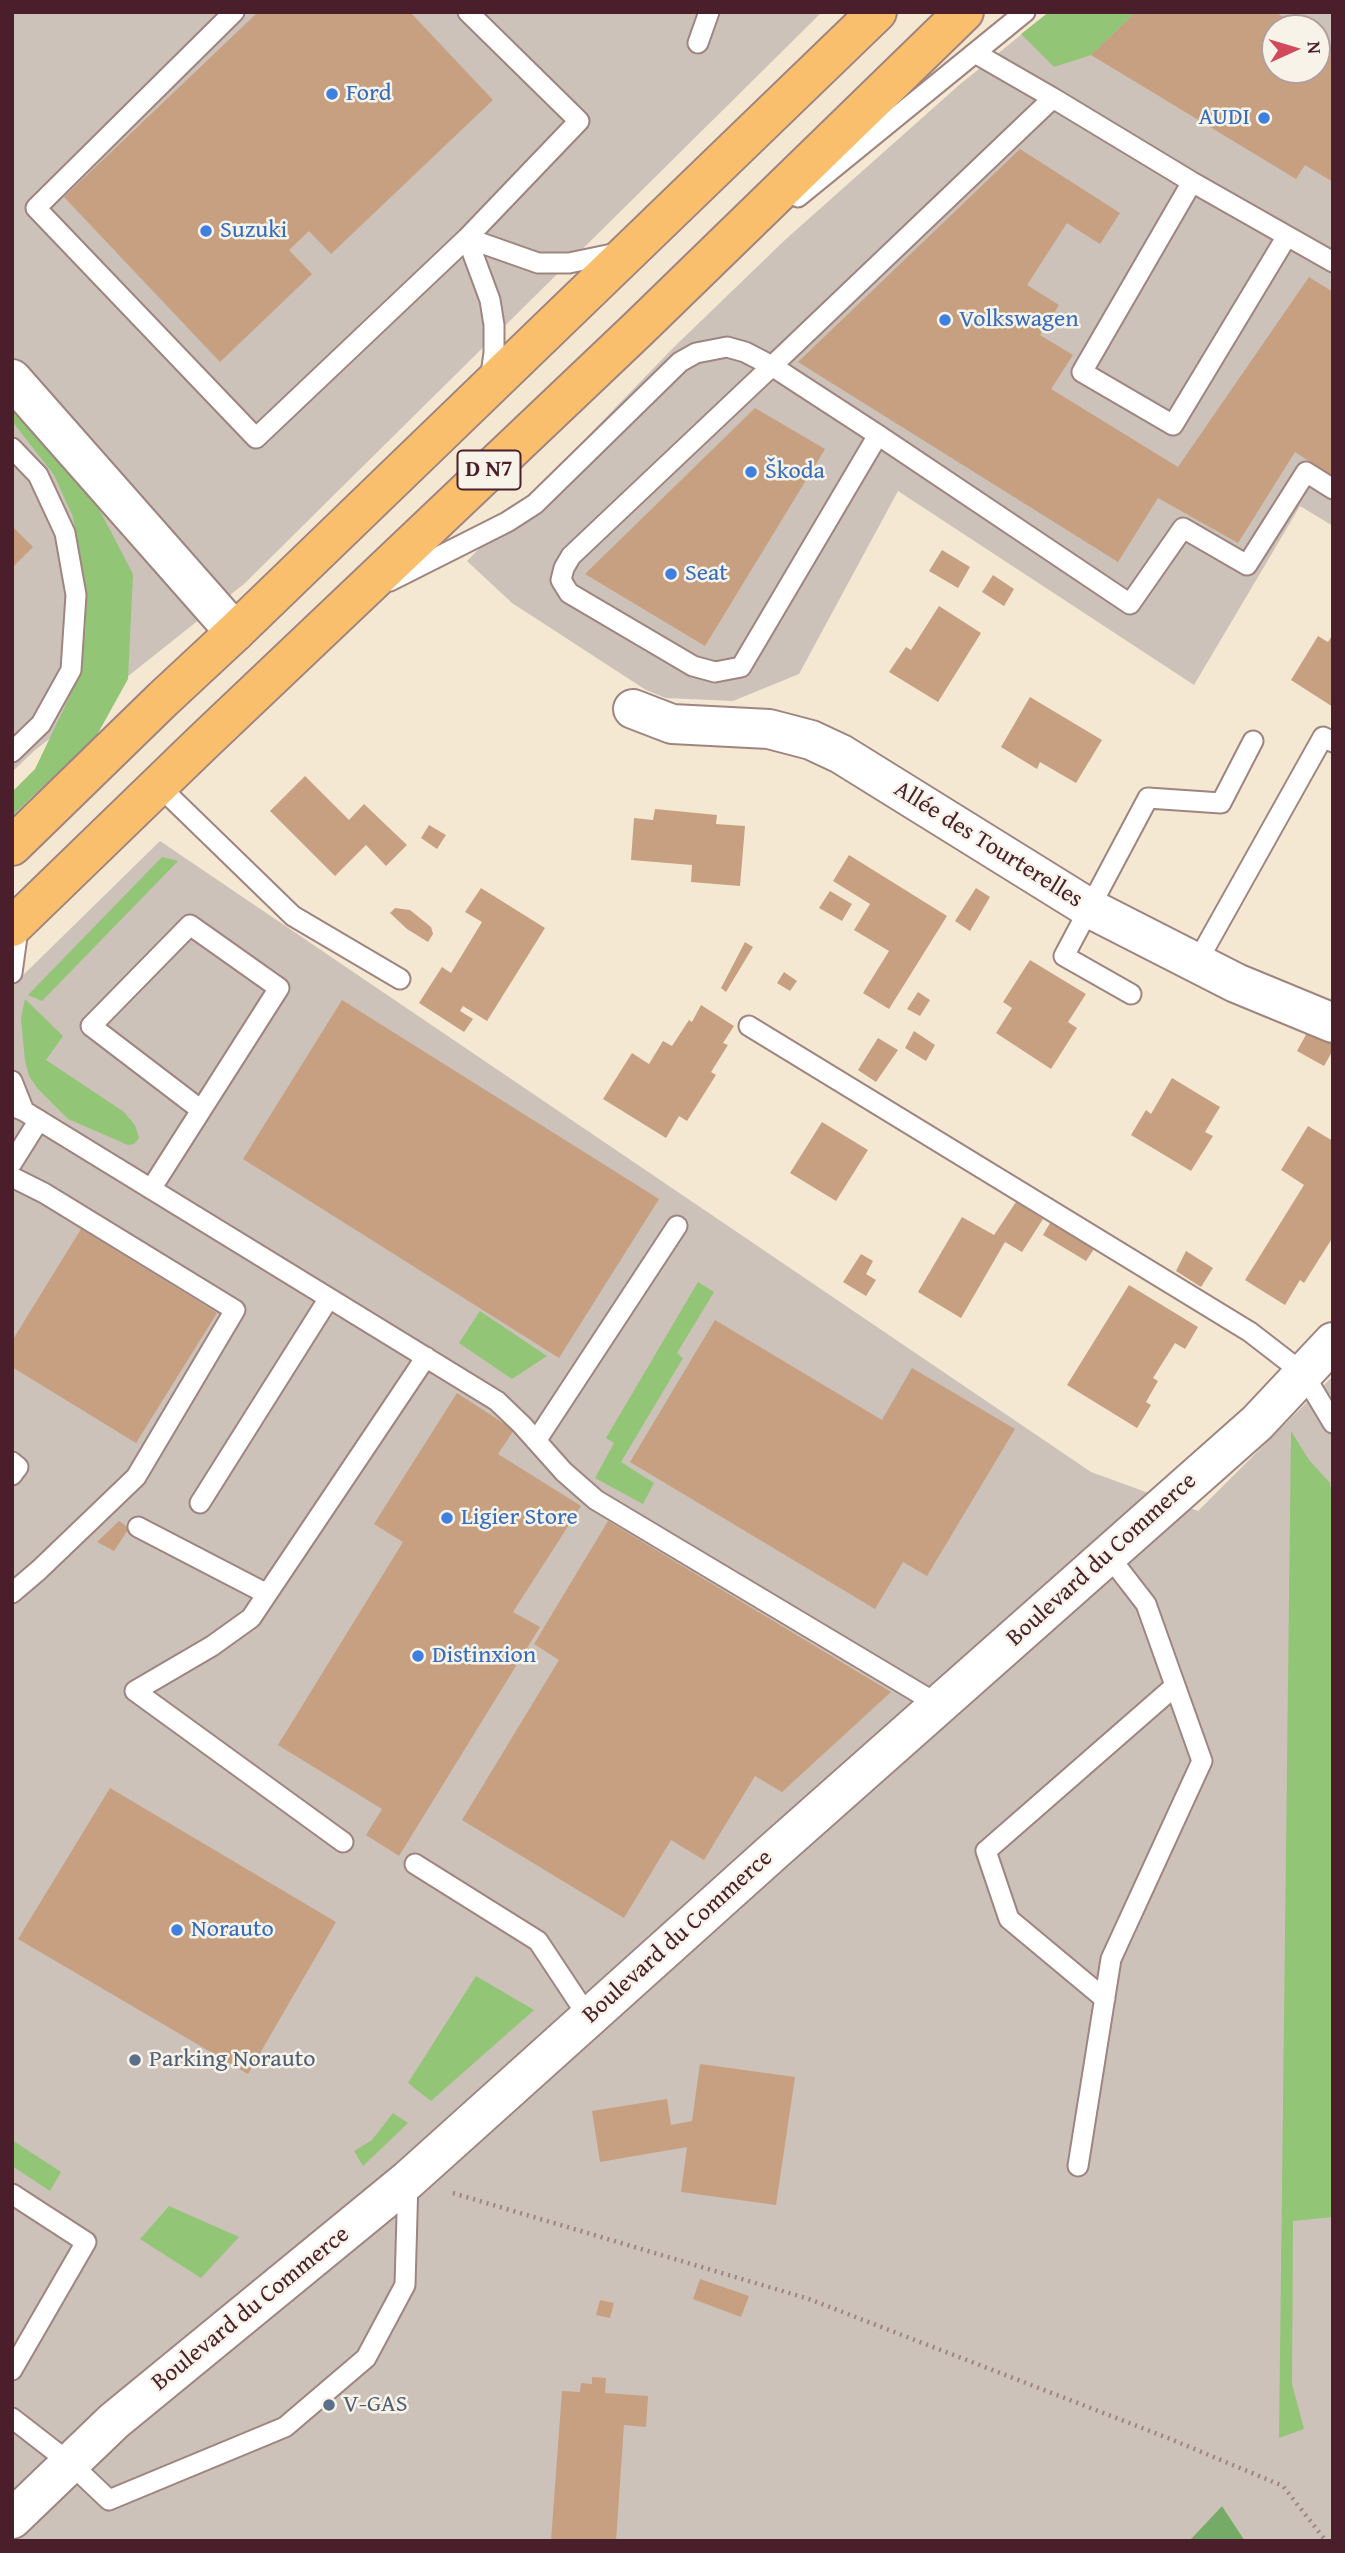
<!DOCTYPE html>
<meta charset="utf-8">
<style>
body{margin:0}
#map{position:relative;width:1345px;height:2553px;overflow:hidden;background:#f4e8d3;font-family:"Gentium Book Plus",serif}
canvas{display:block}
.frame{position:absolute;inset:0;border:14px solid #4a1f2b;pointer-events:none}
.north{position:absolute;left:1261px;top:14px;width:70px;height:70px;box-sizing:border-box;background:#f7f3e8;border:2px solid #b29e9c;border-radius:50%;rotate:86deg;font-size:19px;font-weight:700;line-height:28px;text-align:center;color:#4a1f2b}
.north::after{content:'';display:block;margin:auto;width:24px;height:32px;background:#d1495b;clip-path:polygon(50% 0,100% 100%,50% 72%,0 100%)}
</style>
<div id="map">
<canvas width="1345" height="2553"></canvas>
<div class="frame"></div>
<div class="north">N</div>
</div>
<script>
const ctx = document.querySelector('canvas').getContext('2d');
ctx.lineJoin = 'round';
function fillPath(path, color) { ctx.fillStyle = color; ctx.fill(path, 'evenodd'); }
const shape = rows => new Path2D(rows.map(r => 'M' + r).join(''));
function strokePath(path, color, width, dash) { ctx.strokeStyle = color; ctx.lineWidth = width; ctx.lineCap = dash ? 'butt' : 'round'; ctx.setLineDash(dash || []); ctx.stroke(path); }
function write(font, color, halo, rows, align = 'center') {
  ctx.font = font + ' "Gentium Book Plus",serif'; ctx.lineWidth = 5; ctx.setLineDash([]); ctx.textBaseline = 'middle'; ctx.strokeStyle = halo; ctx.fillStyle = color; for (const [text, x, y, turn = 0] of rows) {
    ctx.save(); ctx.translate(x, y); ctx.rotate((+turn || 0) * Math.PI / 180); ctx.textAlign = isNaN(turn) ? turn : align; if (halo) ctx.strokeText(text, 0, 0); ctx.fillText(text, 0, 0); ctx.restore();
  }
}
fillPath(shape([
 [12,12,822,12,244,584,34,751,12,772],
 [1049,12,1333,12,1333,526,1300,506,1194,685,898,491,799,674,733,701,666,698,646,690,512,603,467,561,674,347,786,239,958,86],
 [1275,28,1317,28,1317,70,1275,70],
 [160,841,1091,1472,1198,1511,1333,1376,1333,2541,1245,2541,1222,2506,1189,2541,12,2541,12,986]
]), '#ccc2b9');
fillPath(shape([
 [1049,12,1136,12,1091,55,1054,67,1021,34],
 [12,407,86,484,133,574,128,679,97,735,12,816,12,792,35,769,80,675,86,627,83,573,73,517,54,475,12,421],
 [162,857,178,861,42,1001,28,995],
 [25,999,63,1036,46,1060,124,1112,135,1125,139,1138,134,1144,128,1145,68,1119,38,1089,29,1076,25,1061,21,1018],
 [698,1282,714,1292,677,1353,683,1358,621,1462,654,1483,643,1504,595,1478,614,1443,606,1438],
 [480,1311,547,1356,512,1379,459,1343],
 [1291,1431,1309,1460,1330,1483,1333,1508,1333,2217,1293,2221,1292,2384,1304,2429,1279,2438],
 [476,1976,534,2010,431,2101,408,2083],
 [393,2113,408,2123,363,2166,354,2151,372,2140],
 [12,2140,61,2172,50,2191,12,2166],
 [169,2206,239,2237,201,2278,140,2239]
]), '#92c576');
fillPath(shape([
 [1222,2506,1245,2541,1189,2541]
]), '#75aa67');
fillPath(shape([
 [258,12,410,12,493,100,331,254,309,231,289,250,312,274,220,362,64,197],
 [1136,12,1275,12,1302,28,1275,28,1275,70,1317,70,1317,37,1333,47,1333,182,1305,165,1296,179,1091,55],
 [1020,149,1120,213,1100,244,1067,223,1027,285,1059,305,1040,335,1073,355,1051,389,1178,467,1309,277,1333,292,1333,477,1295,452,1238,543,1158,498,1118,562,798,362],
 [755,408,825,449,705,646,585,574],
 [12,526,33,547,12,568],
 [942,550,970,567,958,588,929,571],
 [993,575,1014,589,1004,606,982,592],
 [939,606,981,633,938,702,889,672,906,647,911,650],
 [1333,634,1333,707,1291,680,1318,636,1328,642],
 [1030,697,1102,740,1076,783,1040,762,1037,769,1001,747],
 [305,776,349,820,364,804,407,845,386,866,366,845,335,876,270,811],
 [655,809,717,815,716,824,745,826,740,886,691,882,692,865,631,860,634,818,653,820],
 [429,825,446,835,437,849,421,838],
 [849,855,947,916,889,1009,863,993,889,951,854,930,870,904,833,881],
 [481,888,545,928,487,1021,463,1006,460,1011,473,1019,464,1032,419,1003,442,967,451,973,482,922,465,912],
 [976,888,990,897,970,931,955,921],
 [830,891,852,904,842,921,819,908],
 [395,908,410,910,431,927,433,934,428,942,407,929,390,913],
 [745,942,753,947,726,992,721,988],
 [1030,960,1086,994,1068,1022,1077,1028,1051,1069,996,1033,1012,1008,1003,1002],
 [784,972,797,981,790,991,777,983],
 [918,992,930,1000,920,1016,907,1009],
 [342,1000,659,1199,559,1358,243,1159],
 [701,1005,734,1026,723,1043,728,1045,711,1072,716,1075,687,1121,679,1116,666,1138,603,1099,632,1053,649,1064,663,1041,672,1046,689,1020,692,1022],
 [914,1031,935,1045,926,1061,905,1048],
 [1308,1031,1333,1045,1333,1050,1324,1066,1297,1051],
 [878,1038,898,1050,876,1082,858,1070],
 [1172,1078,1220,1107,1205,1132,1213,1136,1191,1171,1131,1135,1146,1110,1151,1114],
 [822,1122,868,1150,836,1201,790,1173],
 [1308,1126,1333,1141,1333,1237,1304,1283,1300,1280,1285,1305,1245,1280,1304,1185,1281,1170],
 [1016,1202,1043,1219,1022,1252,1005,1242,961,1318,918,1292,962,1217,994,1235],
 [1050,1223,1094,1249,1086,1261,1043,1235],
 [81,1229,217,1313,136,1443,12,1367,12,1341],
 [1186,1251,1213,1268,1201,1287,1176,1271],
 [861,1254,873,1261,866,1274,876,1280,866,1296,843,1282],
 [1129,1285,1198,1327,1185,1349,1175,1343,1153,1378,1158,1381,1146,1402,1151,1405,1137,1428,1067,1385],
 [715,1320,882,1420,912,1368,1015,1429,927,1576,903,1562,875,1609,630,1462],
 [457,1393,514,1430,498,1454,581,1506,513,1612,540,1627,399,1856,366,1835,382,1809,278,1745,403,1542,374,1524],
 [119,1521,129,1528,114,1551,97,1542],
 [608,1521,891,1692,782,1792,755,1776,704,1860,671,1840,624,1918,462,1820,559,1660,534,1644],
 [110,1788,336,1922,248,2074,18,1939],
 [700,2064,795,2077,776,2205,681,2192,687,2147,600,2162,592,2111,667,2099,671,2125,692,2121],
 [700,2279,749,2296,741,2317,693,2299],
 [600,2300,614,2303,610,2318,596,2315],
 [592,2377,606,2378,605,2393,648,2396,646,2427,624,2425,616,2541,551,2541,562,2391,580,2392,581,2383,592,2384]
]), '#c7a081');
const lane = shape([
 [234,12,36,208,256,438,467,238,579,121,468,12],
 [698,43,709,12],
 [975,53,1053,98],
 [1192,182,1082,372,1173,425,1287,236],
 [798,197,1025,12],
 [490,381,494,353,494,325,490,300,467,238,538,263,569,263,617,253],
 [878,435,741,667,715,672,693,666,569,593,561,580,564,568,571,556,772,366,878,435,1130,604,1183,528,1247,565,1306,472,1333,489],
 [12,448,38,475,65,533,76,595,71,670,41,724,12,752],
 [390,581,507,522,535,504,680,362,696,353,727,347,745,352,772,366,1053,98,1192,182,1333,262],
 [158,785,293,916,400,979],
 [1196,964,1323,737,1333,742],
 [12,973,19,922],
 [1131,994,1064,956,1148,798,1221,803,1253,741],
 [749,1026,1250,1332,1303,1373,1333,1423],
 [12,1081,24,1111],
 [12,1106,24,1111,497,1401,522,1425,564,1472,596,1500,939,1705],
 [12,1163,39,1120],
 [12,1177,44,1193,235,1310,136,1477,39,1570,12,1593],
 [151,1189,279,988,190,925,91,1026,201,1110],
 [536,1441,677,1226],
 [12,1462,18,1467,12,1475],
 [200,1503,329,1298],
 [138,1527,267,1594],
 [343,1842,135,1691,212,1646,251,1618,426,1357],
 [415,1864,538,1941,589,2018],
 [1105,1999,1009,1919,986,1851,1175,1686],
 [1078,2166,1111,1959,1202,1761,1146,1604,1108,1555],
 [12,2194,86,2242,12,2370],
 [12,2418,70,2463,109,2500,285,2427,366,2358,405,2285,408,2180]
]);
const street = shape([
 [12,379,235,632],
 [633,709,672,724,769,729,811,740,841,754,1089,908,1236,983,1333,1023],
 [12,2519,114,2421,408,2180,774,1851,1257,1423,1333,1342]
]);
const primary = shape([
 [12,846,163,699,235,632,877,12],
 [12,927,201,744,638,329,964,12]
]);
strokePath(lane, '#9f847f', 23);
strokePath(street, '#9f847f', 42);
strokePath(primary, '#9f847f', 42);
strokePath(shape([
 [453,2193,809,2299,1168,2438,1283,2486,1326,2541]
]), '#9f847f', 4.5, [2, 5]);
strokePath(lane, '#fff', 19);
strokePath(street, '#fff', 38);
strokePath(primary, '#f9bf6d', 38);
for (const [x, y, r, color] of [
 [332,94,7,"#3f7fe0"],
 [1264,118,7,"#3f7fe0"],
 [206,231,7,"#3f7fe0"],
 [945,320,7,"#3f7fe0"],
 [751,472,7,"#3f7fe0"],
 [671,574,7,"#3f7fe0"],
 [447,1518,7,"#3f7fe0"],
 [418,1656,7,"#3f7fe0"],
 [177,1930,7,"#3f7fe0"],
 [135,2060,7,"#5c6f8a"],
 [329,2405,7,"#5c6f8a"]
]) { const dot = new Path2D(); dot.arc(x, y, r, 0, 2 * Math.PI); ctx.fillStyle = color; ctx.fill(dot); strokePath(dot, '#f7f3e8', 2.5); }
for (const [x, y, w] of [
 [489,470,63]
]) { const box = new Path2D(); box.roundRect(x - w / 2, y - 19.5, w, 39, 5); ctx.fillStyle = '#f7f3e8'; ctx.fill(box); strokePath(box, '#4a1f2b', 2); }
write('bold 23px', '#4a1f2b', null, [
 ["D N7",489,470]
]);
write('24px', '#366cbe', '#f7f3e8', [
 ["Ford",346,94],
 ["AUDI",1250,118,"right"],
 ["Suzuki",220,231],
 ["Volkswagen",959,320],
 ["Škoda",765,472],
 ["Seat",685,574],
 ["Ligier Store",461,1518],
 ["Distinxion",432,1656],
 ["Norauto",191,1930]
], 'left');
write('24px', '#4a1f2b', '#f7f3e8', [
 ["Allée des Tourterelles",988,845,32],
 ["Boulevard du Commerce",1102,1560,-42],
 ["Boulevard du Commerce",678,1937,-42],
 ["Boulevard du Commerce",251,2309,-39]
]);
write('24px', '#4e5e75', '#f7f3e8', [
 ["Parking Norauto",149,2060],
 ["V-GAS",343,2405]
], 'left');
</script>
